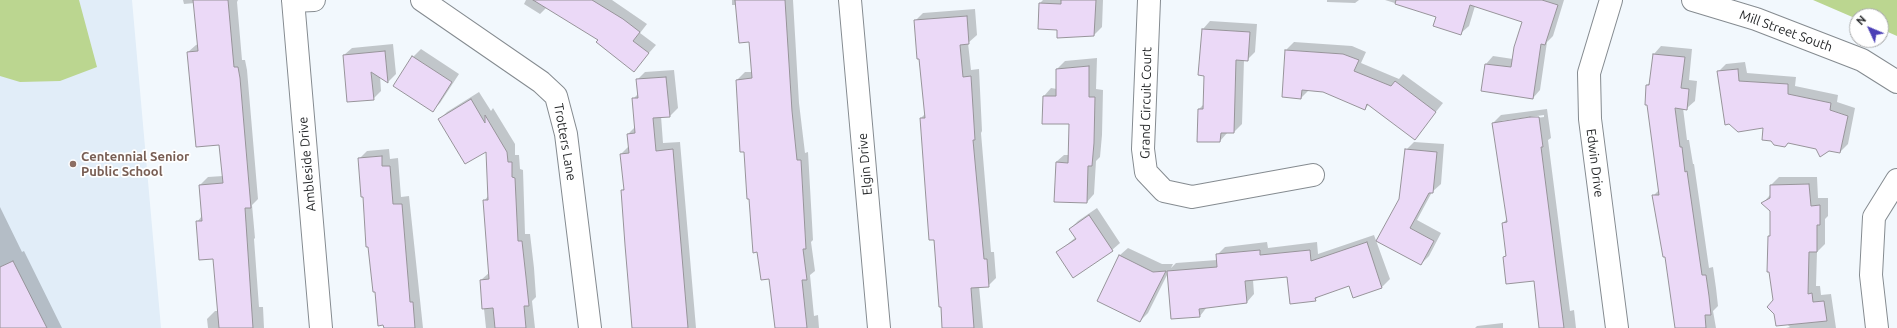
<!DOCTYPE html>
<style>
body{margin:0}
#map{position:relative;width:1897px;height:328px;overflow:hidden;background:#f2f8fd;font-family:Ubuntu,sans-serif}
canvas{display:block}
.north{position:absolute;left:1849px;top:8px;width:40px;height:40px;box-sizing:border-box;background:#fff;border:1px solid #a8a9aa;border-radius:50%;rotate:314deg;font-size:11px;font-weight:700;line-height:16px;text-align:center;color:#26282a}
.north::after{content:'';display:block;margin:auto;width:14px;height:18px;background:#4b3fb6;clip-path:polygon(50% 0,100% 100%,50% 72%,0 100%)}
</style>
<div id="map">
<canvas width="1897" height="328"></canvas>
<div class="north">N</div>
</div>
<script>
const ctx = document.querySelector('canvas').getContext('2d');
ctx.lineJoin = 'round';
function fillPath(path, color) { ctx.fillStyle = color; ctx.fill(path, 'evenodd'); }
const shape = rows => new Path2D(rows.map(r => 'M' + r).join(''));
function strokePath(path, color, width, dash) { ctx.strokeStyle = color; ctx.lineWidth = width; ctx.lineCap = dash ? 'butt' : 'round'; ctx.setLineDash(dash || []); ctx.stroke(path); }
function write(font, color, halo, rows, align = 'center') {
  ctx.font = font + ' Ubuntu,sans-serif'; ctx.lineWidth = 3.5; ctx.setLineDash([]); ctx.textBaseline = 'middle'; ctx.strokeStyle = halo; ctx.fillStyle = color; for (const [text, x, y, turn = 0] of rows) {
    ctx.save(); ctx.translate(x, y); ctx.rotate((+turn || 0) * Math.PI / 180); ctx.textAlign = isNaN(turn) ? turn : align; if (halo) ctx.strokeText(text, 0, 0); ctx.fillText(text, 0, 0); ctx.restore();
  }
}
fillPath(shape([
 [0,0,132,0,161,328,0,328]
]), '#e1edf8');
fillPath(shape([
 [0,0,79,0,97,67,60,81,20,82,0,76],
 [1813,0,1897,0,1897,36,1881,29,1881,16,1857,16,1857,19]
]), '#bbd690');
fillPath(shape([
 [183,0,238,0,237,2,242,60,245,60,247,70,258,199,252,205,255,238,254,239,259,307,263,307,264,328,208,328,207,319,215,311,218,311,214,258,197,222,202,216,200,185,208,177,223,176,220,144,188,52,196,45,199,44,195,3,184,4],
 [526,0,612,0,647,24,640,33,656,45,634,70,599,40,547,7,540,14,524,4],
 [732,0,793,0,799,103,805,153,808,152,813,240,811,242,815,271,810,275,814,316,818,315,819,328,776,328,770,278,750,198,737,80,745,72,753,72,750,41,737,5,732,5],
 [1043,0,1103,0,1102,27,1094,35,1058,29,1040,3],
 [1327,0,1359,0,1355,3,1327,2],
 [1385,0,1564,0,1553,36,1547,42,1540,90,1533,98,1486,64,1493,56,1513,59,1523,21,1475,6,1469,26,1461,33,1437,16],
 [975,9,977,35,968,43,971,70,979,69,982,131,981,133,991,252,994,252,996,278,988,286,979,286,983,328,943,328,921,118,925,114,915,21,923,13],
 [1210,21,1257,24,1255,52,1247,60,1244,60,1242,124,1234,132,1228,132,1220,141,1198,141,1199,109,1204,104,1205,75,1200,75,1203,29],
 [1294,42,1352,46,1366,52,1361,63,1399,79,1403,74,1443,103,1415,138,1369,104,1365,109,1323,91,1309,90,1301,98,1286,50],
 [393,44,396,74,388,82,380,76,381,91,373,99,344,55,352,48],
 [1661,46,1692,49,1689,80,1697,81,1695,101,1687,108,1683,108,1687,140,1689,140,1693,164,1694,164,1709,268,1713,267,1716,288,1718,306,1713,311,1716,328,1676,328,1666,256,1653,196,1659,190,1647,85,1651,82,1654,54],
 [421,49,459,74,440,103,432,111,413,57],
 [1097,58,1096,89,1103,90,1102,135,1100,157,1096,161,1094,194,1087,202,1056,162,1064,155,1069,155,1070,123,1044,96,1051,88,1057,89,1057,69,1065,61],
 [1745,62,1747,73,1796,77,1795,86,1838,95,1837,102,1855,108,1848,144,1840,152,1816,148,1764,127,1718,72,1726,64],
 [674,70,678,108,670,116,661,116,663,143,680,142,696,328,635,328,622,190,625,188,621,154,629,146,628,134,635,127,633,99,638,94,637,80,645,72],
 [479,92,491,111,493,108,515,144,515,155,519,155,520,169,523,170,525,234,530,234,534,268,536,297,532,301,535,328,486,328,481,280,490,272,484,201,489,195,487,150,439,120,447,112],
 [1547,109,1551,138,1548,140,1570,311,1574,310,1576,328,1540,328,1535,280,1504,257,1507,255,1503,223,1507,219,1493,123,1501,115],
 [1544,115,1544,117,1501,123,1501,121],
 [1414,142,1444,144,1441,184,1432,192,1417,220,1441,233,1429,256,1421,264,1400,199,1406,150],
 [389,149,390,159,398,158,401,197,409,196,423,328,384,328,359,159,367,151],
 [1779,177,1817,177,1818,198,1828,198,1828,216,1825,219,1825,244,1817,252,1816,286,1820,286,1821,295,1831,294,1836,328,1786,328,1790,327,1769,307,1774,301,1769,237,1771,234,1771,210,1763,203,1770,195,1771,185],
 [0,207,22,252,24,251,62,328,0,328],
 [1097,208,1120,243,1112,250,1057,253,1076,237,1070,229,1078,221],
 [1374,235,1390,279,1382,287,1354,297,1350,285,1319,296,1315,300,1287,276,1253,280,1254,294,1247,302,1207,307,1200,316,1168,273,1148,313,1140,321,1098,300,1120,255,1128,248,1162,264,1173,264,1171,268,1176,263,1217,260,1217,255,1225,247,1267,242,1268,248,1317,242,1318,254],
 [1503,323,1503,328,1475,328,1477,326]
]), '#0003');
const building = shape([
 [193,0,228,0,234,67,238,67,240,78,251,208,245,208,253,328,219,328,213,259,199,260,196,221,202,221,199,185,223,183,219,145,196,147,187,52,198,51,193,0],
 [533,0,592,0,623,19,640,32,633,41,649,53,634,72,596,42,598,40,533,0],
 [735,0,785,0,792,111,797,160,801,160,806,249,803,249,807,280,802,280,807,328,775,328,769,279,761,280,757,252,753,253,749,199,747,199,744,152,740,152,736,80,752,78,749,42,739,43,735,0],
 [1061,0,1096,0,1094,36,1057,38,1057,30,1038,29,1039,3,1061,4,1061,0],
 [1396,0,1542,0,1558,5,1545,45,1541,44,1533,99,1481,91,1485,64,1511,67,1514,47,1522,22,1470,5,1461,35,1433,26,1436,17,1395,4,1396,0],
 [967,16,969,44,960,45,963,77,971,76,975,140,973,140,984,259,987,259,989,287,971,288,974,328,942,328,941,307,939,307,934,240,929,240,920,118,925,118,919,59,917,59,914,20,967,16],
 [1202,29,1250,32,1248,61,1236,60,1234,133,1221,133,1220,142,1197,142,1198,109,1203,109,1204,76,1198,75,1202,29],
 [1285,50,1343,54,1359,60,1354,71,1391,86,1395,81,1436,112,1415,140,1367,104,1365,110,1323,92,1302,90,1301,99,1282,97,1285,50],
 [385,51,388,83,371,72,374,100,347,102,343,55,385,51],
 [1653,54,1685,57,1681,88,1689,89,1687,110,1675,108,1680,147,1682,147,1685,172,1687,171,1702,275,1706,275,1709,296,1711,315,1705,315,1706,328,1675,328,1665,257,1663,257,1652,195,1659,195,1647,105,1645,105,1646,85,1649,85,1653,54],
 [412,56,452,82,433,112,393,86,412,56],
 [1089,66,1089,97,1095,97,1094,143,1092,166,1088,166,1087,203,1054,202,1056,162,1068,163,1069,124,1042,124,1043,96,1056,96,1056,69,1089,66],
 [1738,69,1739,81,1788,84,1788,94,1831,103,1830,110,1848,116,1840,153,1829,151,1820,157,1816,149,1788,143,1785,147,1774,145,1771,141,1762,140,1763,128,1738,132,1729,124,1725,125,1717,71,1738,69],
 [666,77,670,117,653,118,656,151,673,149,688,328,632,328,625,245,621,190,624,190,620,154,629,153,627,134,635,133,632,98,638,98,636,79,666,77],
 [471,99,485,123,485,115,507,152,508,162,512,162,512,177,515,178,518,241,522,241,526,277,529,306,524,306,526,328,495,328,493,308,482,309,480,280,489,279,483,200,488,200,486,152,465,164,438,119,471,99],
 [1530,117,1539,117,1543,147,1541,147,1564,328,1539,328,1534,281,1506,284,1503,257,1506,256,1502,223,1507,222,1492,123,1530,117],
 [1405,149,1437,152,1433,193,1429,193,1410,228,1434,241,1421,265,1376,241,1399,199,1405,149],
 [382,156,382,166,390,166,393,204,402,204,410,302,413,302,415,328,384,328,383,325,378,326,375,292,373,292,368,247,366,247,363,197,361,197,358,158,382,156],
 [1809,184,1811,206,1820,205,1820,225,1817,225,1817,252,1809,252,1808,294,1812,293,1813,302,1824,301,1827,321,1776,326,1774,314,1767,307,1773,300,1769,272,1767,272,1768,236,1770,236,1770,211,1761,203,1770,198,1770,185,1809,184],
 [1089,215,1113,251,1073,278,1056,252,1076,239,1069,229,1089,215],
 [1367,242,1382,288,1353,298,1349,286,1315,298,1316,301,1290,304,1287,277,1245,281,1247,303,1199,309,1200,317,1171,319,1167,271,1217,267,1216,254,1260,250,1260,255,1310,250,1311,261,1367,242],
 [1119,255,1153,272,1166,271,1140,322,1097,301,1119,255],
 [13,261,47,328,0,328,0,267,13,261]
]);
fillPath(building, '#ebd9f7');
strokePath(building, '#97949a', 1);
const street = shape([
 [293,0,321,328],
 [422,0,541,82,556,96,566,134,590,328],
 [1149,0,1143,149,1146,172,1164,191,1192,197,1313,175],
 [1611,0,1589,73,1590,119,1617,328],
 [1693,0,1756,19,1862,60,1897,82],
 [293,1,314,0],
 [1877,328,1871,275,1874,217,1897,180]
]);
const secondary = shape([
 [850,0,879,328]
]);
strokePath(street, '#858b90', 24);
strokePath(secondary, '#858b90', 24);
strokePath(street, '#fff', 22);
strokePath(secondary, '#fff', 22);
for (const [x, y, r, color] of [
 [73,164,4,"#8d6e63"]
]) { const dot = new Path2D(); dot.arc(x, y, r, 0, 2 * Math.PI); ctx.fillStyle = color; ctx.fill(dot); strokePath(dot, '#fff', 1.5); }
write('13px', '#26282a', '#fff', [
 ["Mill Street South",1786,31,20],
 ["Grand Circuit Court",1146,103,-89],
 ["Trotters Lane",565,142,80],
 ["Edwin Drive",1595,163,83],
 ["Ambleside Drive",307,164,-95],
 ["Elgin Drive",865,164,-95]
]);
write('bold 13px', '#785e54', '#fff', [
 ["Centennial Senior",81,157],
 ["Public School",81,172]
], 'left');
</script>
